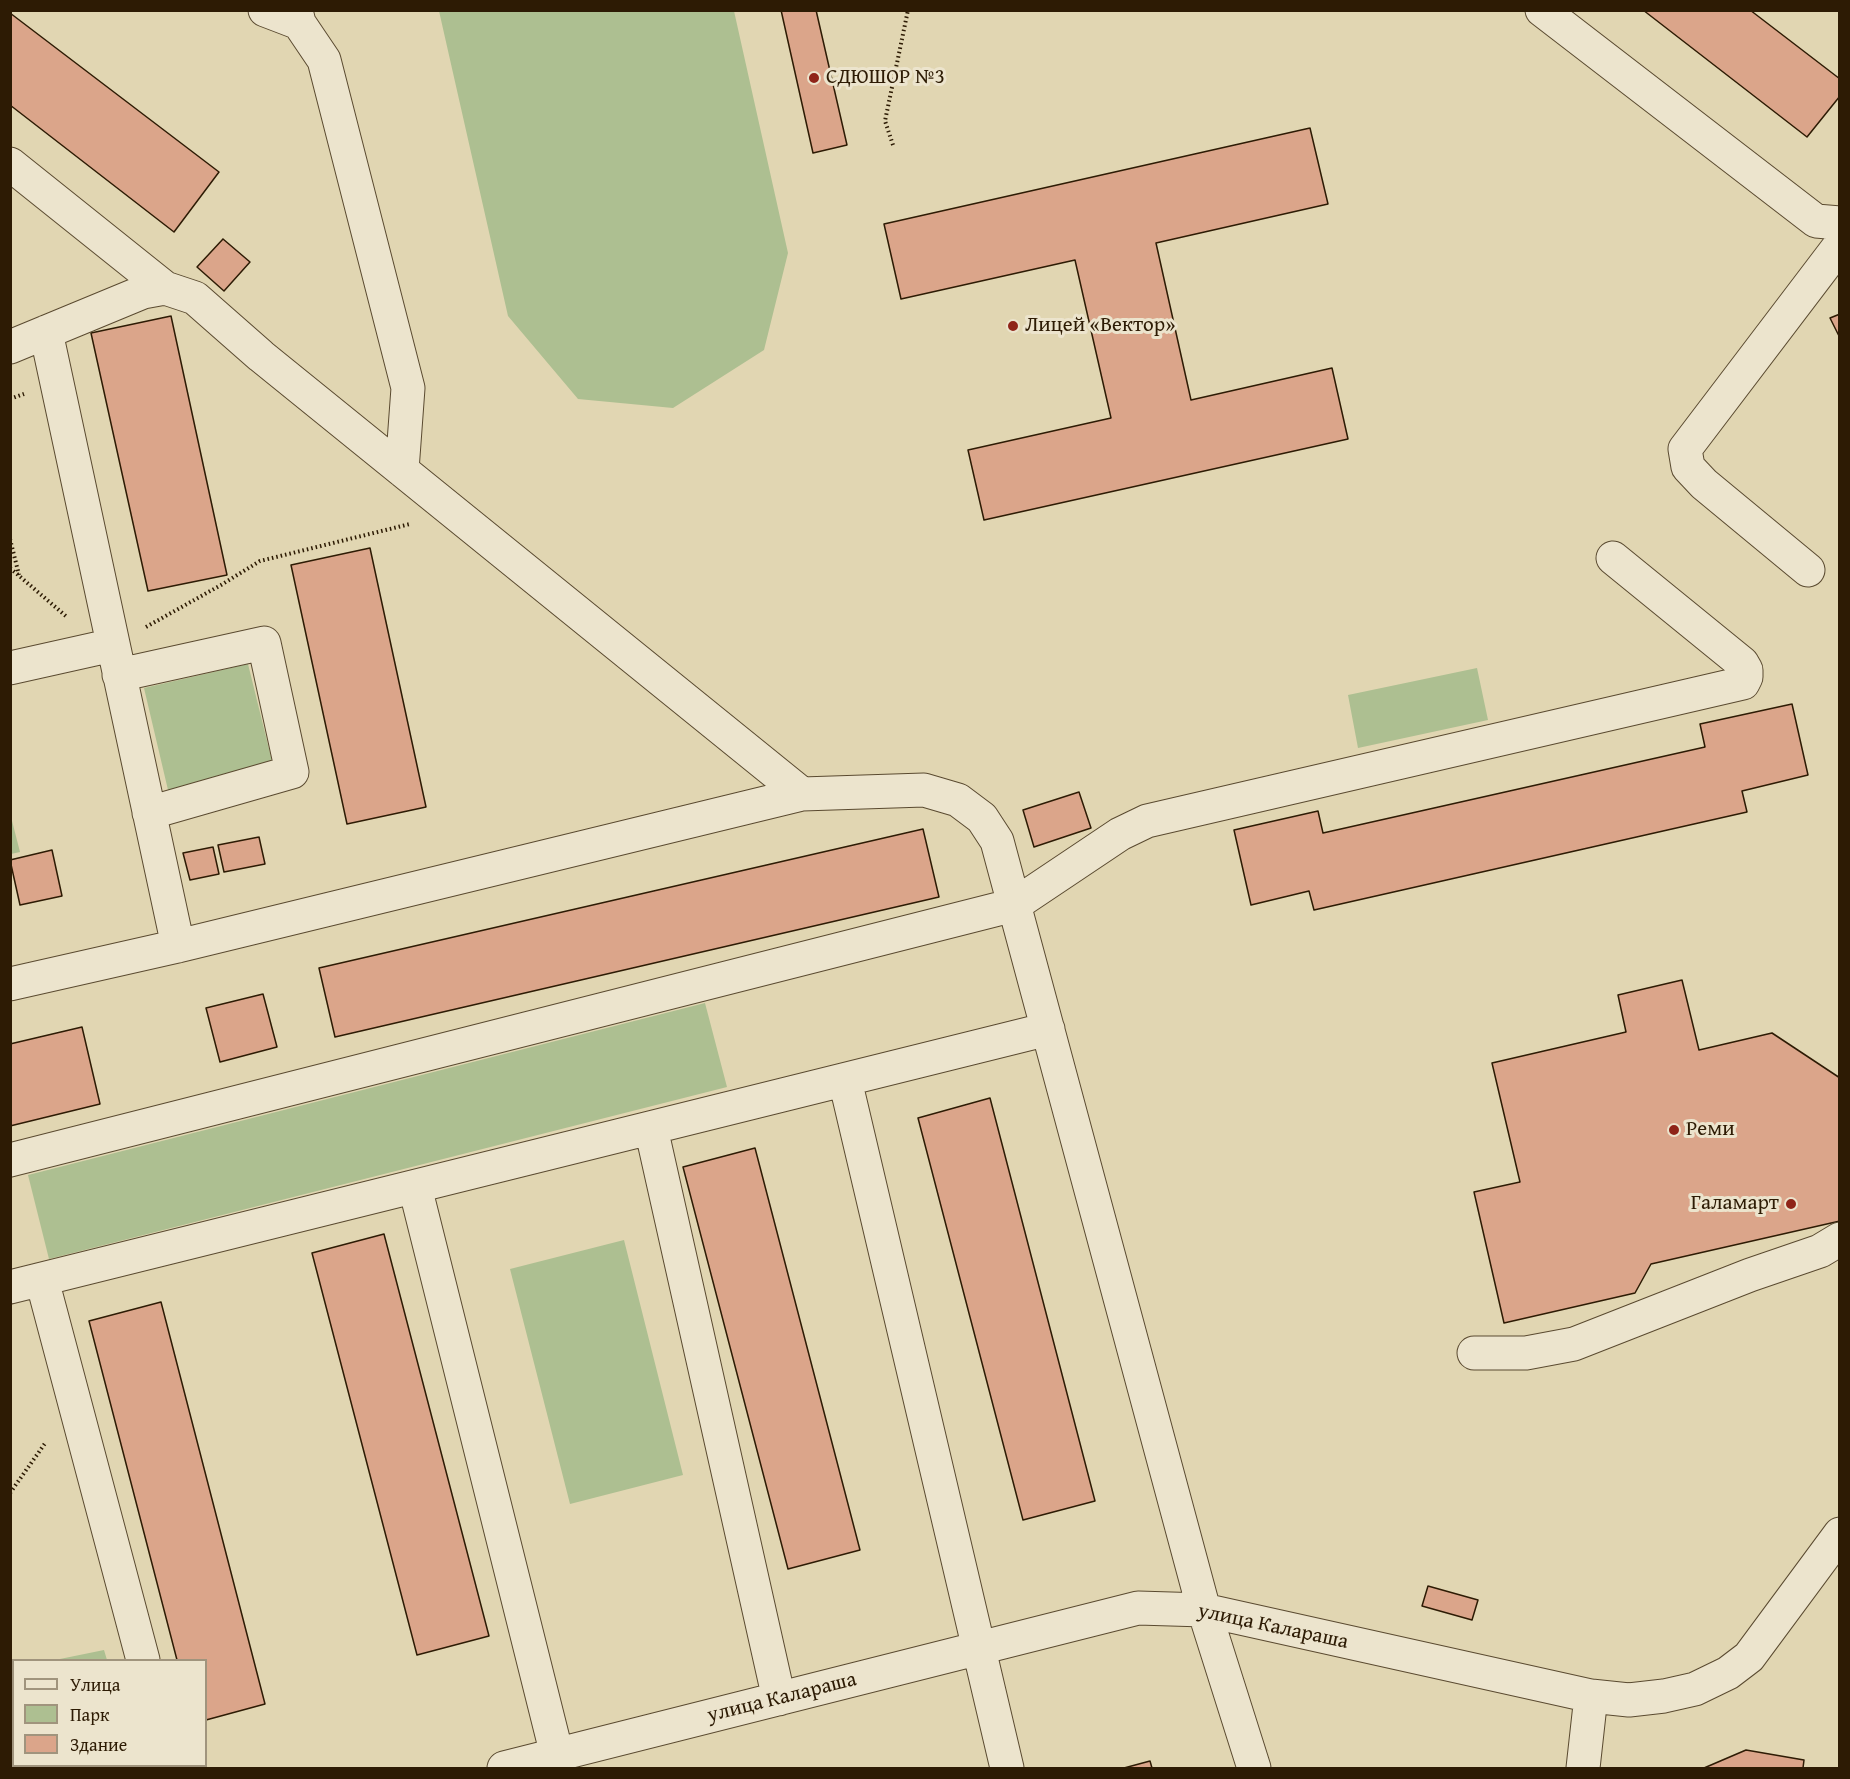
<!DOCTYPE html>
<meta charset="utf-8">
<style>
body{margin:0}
#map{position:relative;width:1850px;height:1779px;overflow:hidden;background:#e1d6b2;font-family:"Gentium Book Plus",serif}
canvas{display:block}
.frame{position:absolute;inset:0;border:12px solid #2d1b04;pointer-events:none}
.legend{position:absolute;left:12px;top:1659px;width:195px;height:108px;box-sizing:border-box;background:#ece4cd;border:2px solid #a0947d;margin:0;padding:8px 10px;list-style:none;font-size:18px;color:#2d1b04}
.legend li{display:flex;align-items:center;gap:12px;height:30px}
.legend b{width:30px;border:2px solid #a0947d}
</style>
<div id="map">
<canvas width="1850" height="1779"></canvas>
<div class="frame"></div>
<ul class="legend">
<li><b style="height:8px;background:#ece4cd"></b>Улица</li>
<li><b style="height:16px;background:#adbf91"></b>Парк</li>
<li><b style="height:16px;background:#dba58a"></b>Здание</li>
</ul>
</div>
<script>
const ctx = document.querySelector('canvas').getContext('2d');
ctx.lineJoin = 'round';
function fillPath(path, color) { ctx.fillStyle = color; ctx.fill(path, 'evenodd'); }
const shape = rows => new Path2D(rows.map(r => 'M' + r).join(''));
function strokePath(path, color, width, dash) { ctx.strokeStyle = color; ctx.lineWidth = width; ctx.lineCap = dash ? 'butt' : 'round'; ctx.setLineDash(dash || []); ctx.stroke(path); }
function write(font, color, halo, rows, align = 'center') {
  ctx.font = font + ' "Gentium Book Plus",serif'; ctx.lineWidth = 6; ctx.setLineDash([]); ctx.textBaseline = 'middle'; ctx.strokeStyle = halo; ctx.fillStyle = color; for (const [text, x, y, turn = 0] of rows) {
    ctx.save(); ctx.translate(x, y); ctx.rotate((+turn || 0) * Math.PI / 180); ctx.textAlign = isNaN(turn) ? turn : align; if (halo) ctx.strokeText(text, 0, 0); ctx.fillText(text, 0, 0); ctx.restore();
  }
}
fillPath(shape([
 [439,11,734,11,788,253,764,350,673,408,578,399,508,316],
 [248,664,273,765,168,790,144,688],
 [1477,668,1488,720,1358,748,1348,695],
 [10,813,20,852,11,854,10,854],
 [705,1003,727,1087,49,1259,28,1175],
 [624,1240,683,1475,570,1504,510,1269],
 [104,1650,107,1660,55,1660],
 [11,1669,13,1669,14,1741,11,1741]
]), '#adbf91');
const building = shape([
 [781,10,816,10,847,145,813,153,781,10],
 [1643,10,1750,10,1840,79,1840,96,1807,137,1643,10],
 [10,13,219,172,174,232,10,105,10,13],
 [1310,128,1328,204,1156,243,1191,400,1332,368,1348,439,984,520,968,450,1111,418,1075,260,901,299,884,224,1310,128],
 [223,239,250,262,224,291,197,267,223,239],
 [1840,314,1840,338,1830,318,1840,314],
 [171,316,227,575,148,591,91,333,171,316],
 [370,548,426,807,347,824,291,565,370,548],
 [1792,704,1808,775,1742,791,1747,812,1314,910,1309,891,1251,905,1234,830,1318,811,1323,833,1705,747,1700,724,1792,704],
 [1079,792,1091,828,1034,847,1023,810,1079,792],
 [923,829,939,897,335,1037,319,968,923,829],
 [259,837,265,864,224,872,218,845,259,837],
 [213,847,219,874,190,880,183,853,213,847],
 [52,850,62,896,20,905,10,860,52,850],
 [1682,980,1699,1050,1772,1033,1840,1078,1840,1221,1651,1264,1635,1293,1504,1323,1474,1192,1520,1182,1492,1063,1626,1032,1618,995,1682,980],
 [263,994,277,1047,220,1062,206,1008,263,994],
 [82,1027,100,1104,10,1126,10,1044,82,1027],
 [990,1098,1095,1501,1023,1520,918,1118,990,1098],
 [755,1148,860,1550,788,1569,683,1167,755,1148],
 [384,1234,489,1636,417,1655,312,1253,384,1234],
 [161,1302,265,1704,206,1720,206,1660,177,1660,89,1321,161,1302],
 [1428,1586,1478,1600,1472,1620,1422,1606,1428,1586],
 [1746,1750,1804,1760,1803,1768,1704,1768,1746,1750],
 [1150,1761,1152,1768,1124,1768,1150,1761]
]);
fillPath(building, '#dba58a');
strokePath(building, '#2d1b04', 1.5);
const minor = shape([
 [265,10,299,23],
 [296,10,299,23,324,60,408,388,402,470],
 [1542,10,1816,221,1840,223],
 [10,164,165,288],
 [46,332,178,946],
 [10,347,143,292,165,288,195,298,261,356,802,794,924,790,958,800,982,818,997,841,1204,1610,1254,1768],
 [1808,570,1704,484,1688,467,1685,449,1840,245],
 [10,668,113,645],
 [119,675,264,643,292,772,149,813],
 [10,984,178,946,802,794],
 [845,1080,1007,1768],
 [651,1128,779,1699],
 [10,1160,1014,905,1120,834,1147,821,1743,683,1746,677,1746,670,1742,663,1613,558],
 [415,1187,557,1755],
 [42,1280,143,1660],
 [10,1287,1048,1029],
 [1474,1353,1526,1353,1574,1344,1750,1275,1820,1251,1840,1239],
 [171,1766,172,1768],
 [504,1768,1138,1608,1204,1610,1591,1696,1629,1700,1664,1696,1695,1689,1728,1673,1749,1657,1840,1534],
 [1583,1768,1591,1696]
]);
strokePath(minor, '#5a4a30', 35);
strokePath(shape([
 [893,145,885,121,908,10],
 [10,399,24,394],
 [10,539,19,575],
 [10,568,67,617],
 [146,627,221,585,260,561,410,524],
 [10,1493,46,1442]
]), '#2d1b04', 4, [1.5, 3]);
strokePath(minor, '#ece4cd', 33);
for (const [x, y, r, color] of [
 [814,78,6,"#8f2418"],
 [1013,326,6,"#8f2418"],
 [1674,1130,6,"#8f2418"],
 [1791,1204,6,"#8f2418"]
]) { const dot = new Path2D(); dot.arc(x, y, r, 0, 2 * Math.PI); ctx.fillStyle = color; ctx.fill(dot); strokePath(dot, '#ece4cd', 2); }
write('21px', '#2d1b04', '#ece4cd', [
 ["СДЮШОР №3",826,78],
 ["Лицей «Вектор»",1025,326],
 ["Реми",1686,1130],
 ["Галамарт",1779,1204,"right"]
], 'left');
write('21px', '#2d1b04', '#ece4cd', [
 ["улица Калараша",1273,1627,12],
 ["улица Калараша",782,1698,-14]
]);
</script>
